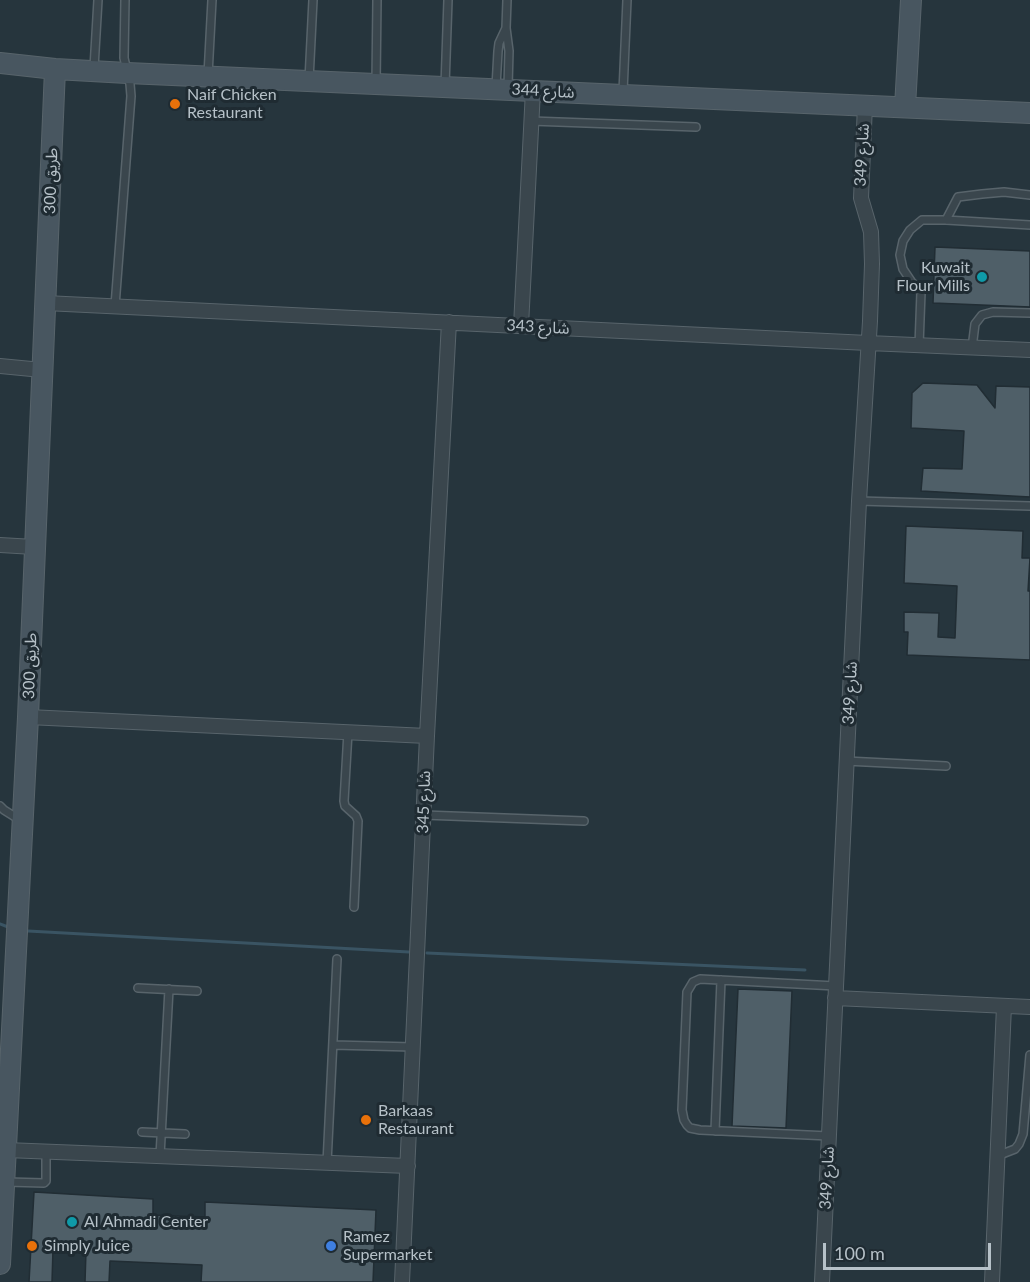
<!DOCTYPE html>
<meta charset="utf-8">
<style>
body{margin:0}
#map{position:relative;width:1030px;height:1282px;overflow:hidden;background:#26353d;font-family:Lato,sans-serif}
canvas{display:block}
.scale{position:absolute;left:823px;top:1243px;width:168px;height:27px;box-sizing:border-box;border:3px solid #b6c1c8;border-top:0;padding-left:8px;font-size:18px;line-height:21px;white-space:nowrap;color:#b6c1c8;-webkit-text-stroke:4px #1f2b32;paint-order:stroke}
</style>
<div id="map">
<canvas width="1030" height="1282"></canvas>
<div class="scale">100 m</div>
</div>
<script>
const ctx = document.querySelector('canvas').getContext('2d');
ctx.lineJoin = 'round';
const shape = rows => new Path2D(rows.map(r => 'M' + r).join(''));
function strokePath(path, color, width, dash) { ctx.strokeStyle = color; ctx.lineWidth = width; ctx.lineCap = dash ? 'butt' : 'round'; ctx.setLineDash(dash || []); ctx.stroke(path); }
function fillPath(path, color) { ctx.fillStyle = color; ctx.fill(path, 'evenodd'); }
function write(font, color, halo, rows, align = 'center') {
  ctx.font = font + ' Lato,"Noto Sans Arabic",sans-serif'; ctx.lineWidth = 6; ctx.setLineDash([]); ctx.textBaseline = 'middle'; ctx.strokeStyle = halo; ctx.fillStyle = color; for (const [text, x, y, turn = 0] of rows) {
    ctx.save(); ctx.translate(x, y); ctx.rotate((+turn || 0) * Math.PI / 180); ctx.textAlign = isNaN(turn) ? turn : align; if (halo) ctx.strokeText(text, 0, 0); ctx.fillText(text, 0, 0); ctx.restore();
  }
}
strokePath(shape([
 [0,924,8,927],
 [28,931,409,952],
 [427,953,805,970]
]), '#3a5463', 3);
const building = shape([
 [935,247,1030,251,1030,307,933,303,935,247],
 [923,383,977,385,995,408,996,386,1030,387,1030,497,921,491,923,468,962,469,964,431,911,428,912,393,923,383],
 [906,526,1023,531,1022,558,1030,558,1028,591,1030,591,1030,660,907,655,908,632,904,632,904,612,939,613,938,637,955,638,957,586,904,583,906,526],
 [738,989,792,991,786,1128,732,1126,738,989],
 [34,1192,153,1199,153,1215,205,1217,205,1202,376,1210,373,1282,201,1282,202,1265,110,1261,109,1282,85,1282,86,1251,53,1249,52,1282,29,1282,34,1192]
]);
fillPath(building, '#4f5f68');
strokePath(building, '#212d34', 1.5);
const service = shape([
 [507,0,506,28,509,51,508,87],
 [94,68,98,0],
 [208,75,212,0],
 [309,80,313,0],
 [376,83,377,0],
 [445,86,448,0],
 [496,87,498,51,499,43,506,28],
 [623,92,627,0],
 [531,121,696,127],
 [946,220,958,197,982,194,1004,192,1030,195],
 [115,306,131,96,130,84,124,58,125,0],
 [919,346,921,292,911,281,903,269,900,255,903,241,910,230,922,220,946,220,1030,225],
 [972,348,975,324,982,315,993,312,1030,313],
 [859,501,1030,506],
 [348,732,344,801,345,806,356,816,358,821,354,907],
 [846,761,946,766],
 [0,806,4,810,20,820],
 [424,815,584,821],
 [138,988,197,991],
 [333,1045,413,1047],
 [715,1131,721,980],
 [142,1132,185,1134],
 [829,1136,700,1130,690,1128,687,1125,684,1120,682,1110,687,992,693,982,700,979,836,986],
 [160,1156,169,989],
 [997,1156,1015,1149,1019,1144,1023,1134,1030,1055],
 [327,1163,337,959],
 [7,1182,44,1183,46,1181,46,1151]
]);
const minor = shape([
 [45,303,868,343,1030,350],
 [521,326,533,90],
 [0,366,42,370],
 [0,545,34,547],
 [28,717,427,736],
 [835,998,1030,1007],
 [6,1150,408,1166],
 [402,1282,427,736,449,322],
 [822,1282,859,501,870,321,872,264,871,232,861,198,865,105],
 [992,1282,1004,1006]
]);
const secondary = shape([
 [0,63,55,69,127,73,1030,113],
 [905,107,911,0],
 [0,1264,28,717,55,69]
]);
strokePath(service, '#58646b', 10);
strokePath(minor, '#58646b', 16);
strokePath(secondary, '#58646b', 22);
strokePath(service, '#3a464d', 7);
strokePath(minor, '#3a464d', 14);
strokePath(secondary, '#485660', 20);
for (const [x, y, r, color] of [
 [175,104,6,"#e8710a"],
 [982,277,6,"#0f9aa8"],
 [366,1120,6,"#e8710a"],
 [72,1222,6,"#0f9aa8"],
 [32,1246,6,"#e8710a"],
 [331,1246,6,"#3f7fe0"]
]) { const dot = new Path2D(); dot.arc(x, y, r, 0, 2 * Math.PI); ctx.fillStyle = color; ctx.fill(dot); strokePath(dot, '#1f2b32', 2); }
write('16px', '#b6c1c8', '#1f2b32', [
 ["شارع 344",543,91,3],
 ["شارع 349",862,155,-87],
 ["طريق 300",51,181,-88],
 ["شارع 343",538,327,3],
 ["طريق 300",30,666,-88],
 ["شارع 349",850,693,-87],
 ["شارع 345",424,802,-88],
 ["شارع 349",827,1178,-87]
]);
write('16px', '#b6c1c8', '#1f2b32', [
 ["Naif Chicken",187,95],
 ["Restaurant",187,113],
 ["Kuwait",970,268,"right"],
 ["Flour Mills",970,286,"right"],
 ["Barkaas",378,1111],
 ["Restaurant",378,1129],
 ["Al Ahmadi Center",84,1222],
 ["Ramez",343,1237],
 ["Supermarket",343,1255],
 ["Simply Juice",44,1246]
], 'left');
</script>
